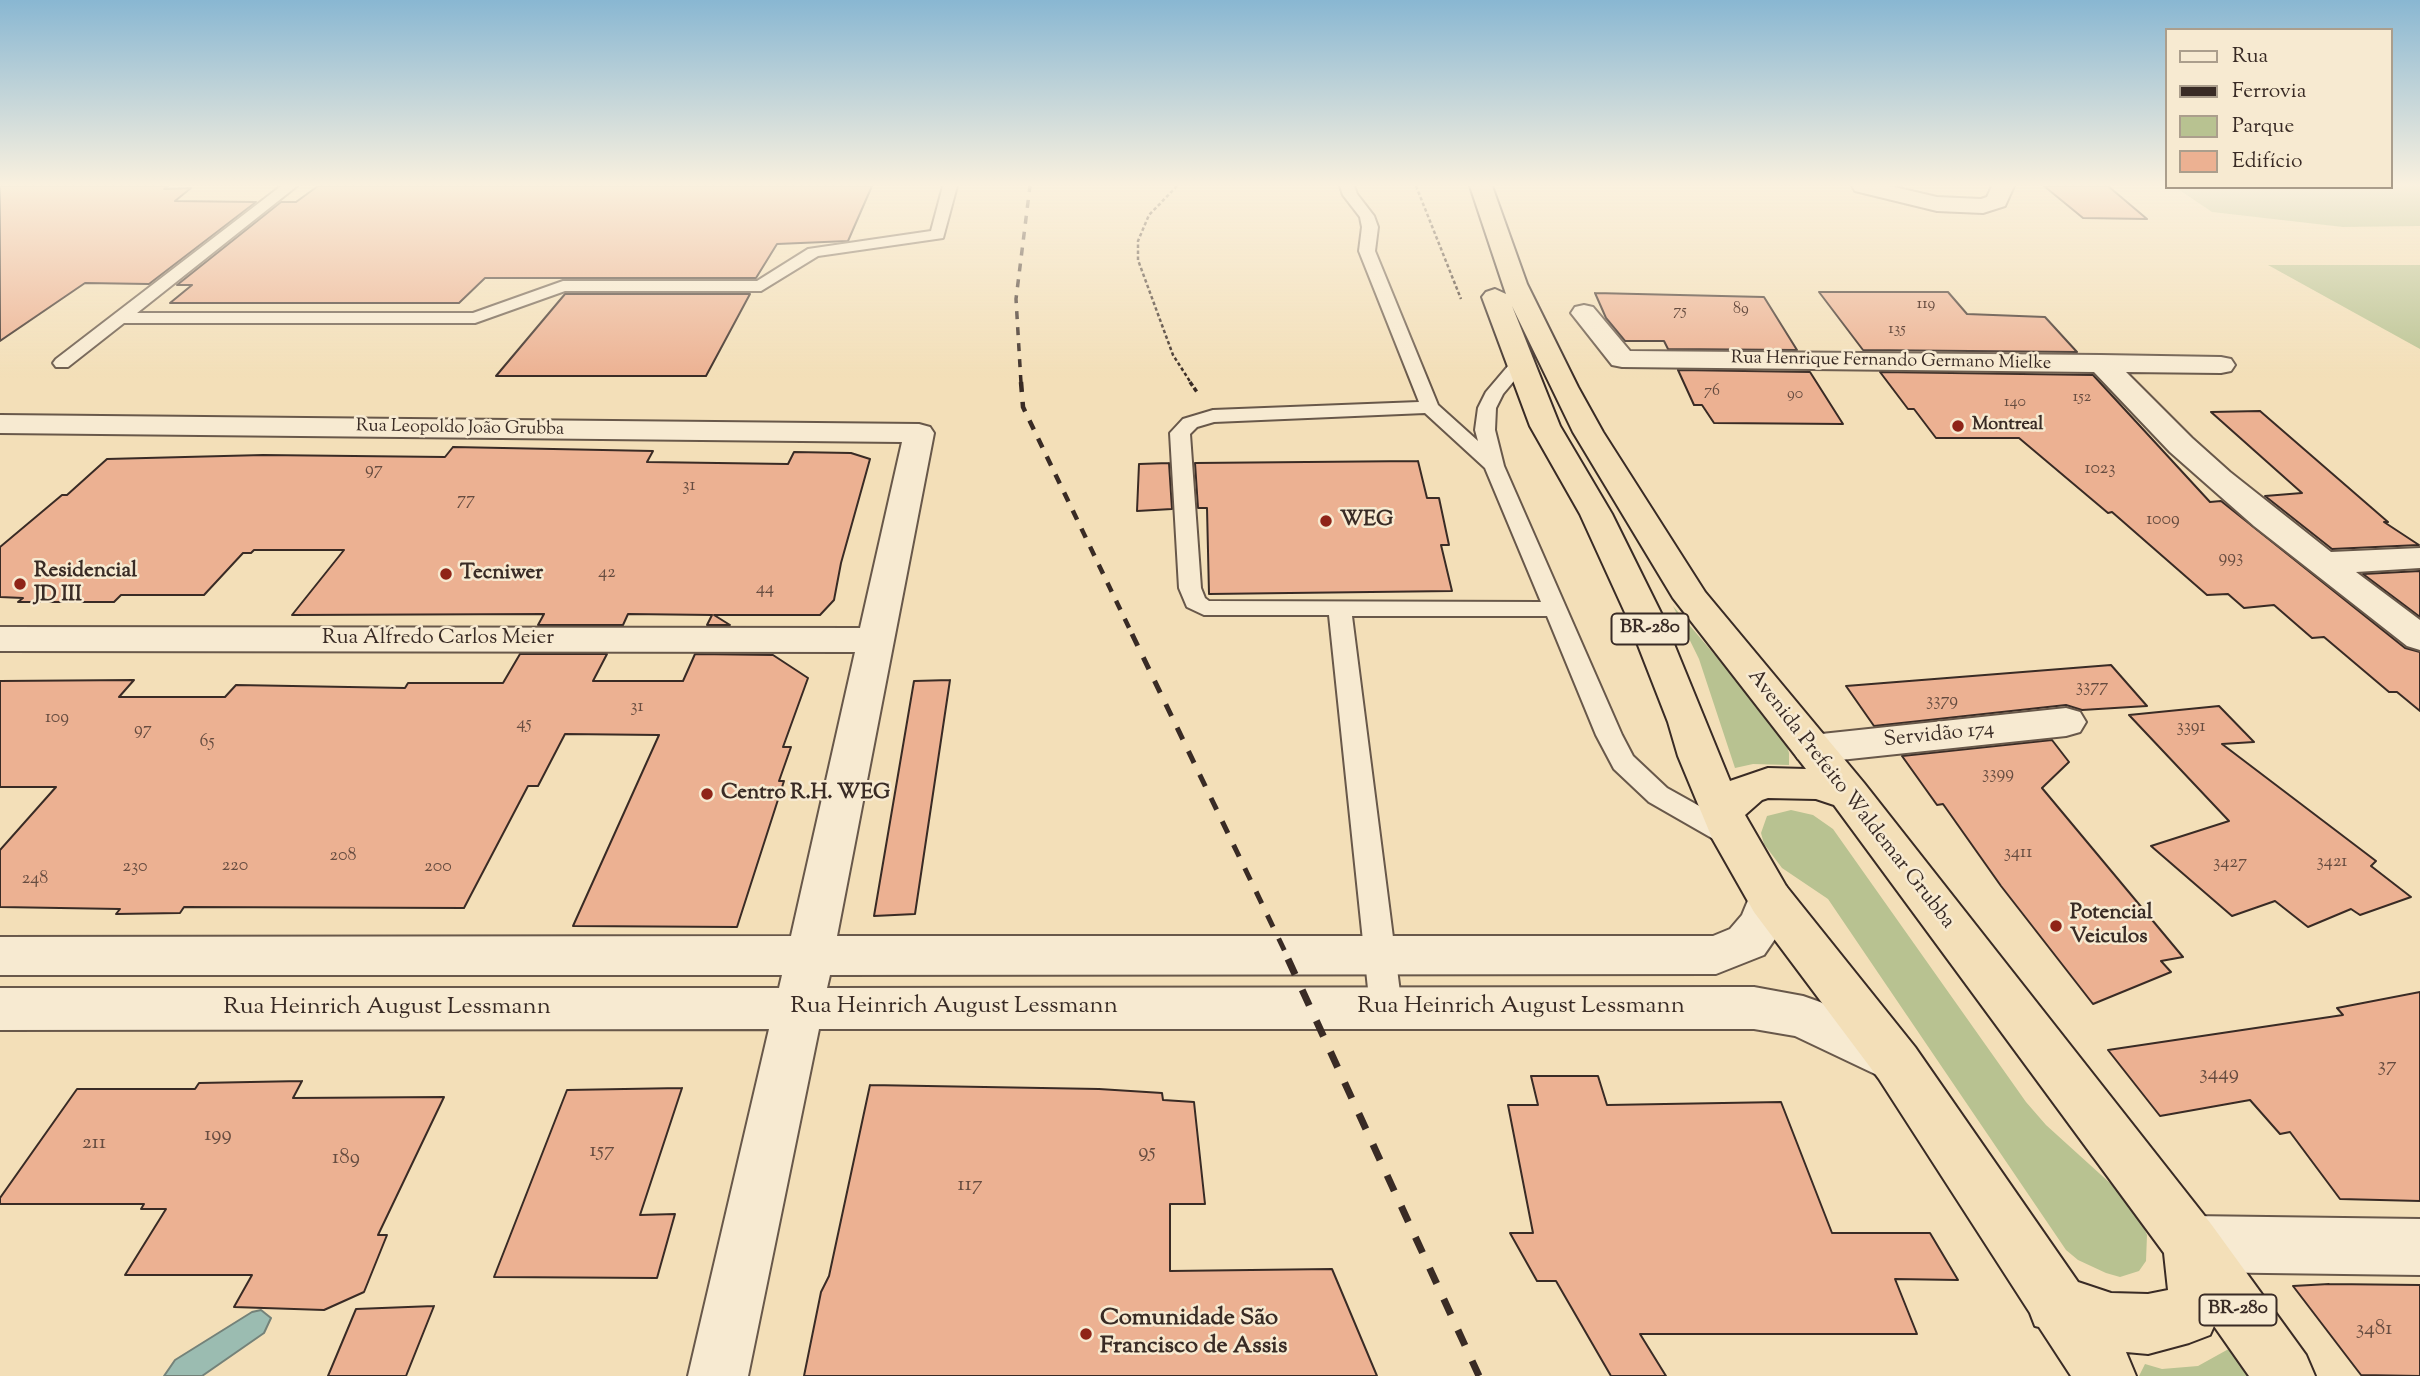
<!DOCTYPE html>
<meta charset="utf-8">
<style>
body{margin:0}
#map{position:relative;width:2420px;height:1376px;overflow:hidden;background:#f3dfb8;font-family:"Sorts Mill Goudy",serif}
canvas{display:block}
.legend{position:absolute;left:2165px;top:28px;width:228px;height:161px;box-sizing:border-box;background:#f7ead1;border:2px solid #ab9e8c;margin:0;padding:9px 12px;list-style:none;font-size:21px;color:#392b25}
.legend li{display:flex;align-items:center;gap:14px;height:35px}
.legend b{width:35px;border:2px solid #ab9e8c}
</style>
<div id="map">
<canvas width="2420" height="1376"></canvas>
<ul class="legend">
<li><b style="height:9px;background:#f7ead1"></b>Rua</li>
<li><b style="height:9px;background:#392b25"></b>Ferrovia</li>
<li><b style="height:19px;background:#b8c291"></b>Parque</li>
<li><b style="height:19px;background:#ecb192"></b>Edifício</li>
</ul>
</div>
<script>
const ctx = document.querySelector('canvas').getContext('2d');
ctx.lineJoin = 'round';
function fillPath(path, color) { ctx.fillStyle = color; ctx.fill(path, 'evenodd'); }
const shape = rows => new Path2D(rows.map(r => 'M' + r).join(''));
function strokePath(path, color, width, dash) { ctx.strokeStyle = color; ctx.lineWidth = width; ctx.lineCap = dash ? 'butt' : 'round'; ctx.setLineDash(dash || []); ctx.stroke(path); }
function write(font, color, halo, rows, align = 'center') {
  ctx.font = font + ' "Sorts Mill Goudy",serif'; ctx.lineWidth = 5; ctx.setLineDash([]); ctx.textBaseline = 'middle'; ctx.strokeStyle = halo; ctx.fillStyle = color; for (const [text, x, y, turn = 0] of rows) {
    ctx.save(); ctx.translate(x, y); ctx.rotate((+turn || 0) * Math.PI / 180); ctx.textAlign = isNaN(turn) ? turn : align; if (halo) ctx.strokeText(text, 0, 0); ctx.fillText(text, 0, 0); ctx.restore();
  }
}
fillPath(shape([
 [2390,186,2420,186,2420,226,2343,227,2212,212,2175,187],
 [2268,265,2420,265,2420,349],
 [1673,606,1784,736,1789,753,1789,765,1753,764,1735,768,1699,659],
 [1791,810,1813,815,1833,829,2026,1102,2046,1125,2121,1193,2139,1217,2147,1235,2146,1261,2139,1271,2120,1277,2106,1273,2078,1260,2066,1250,1828,899,1782,868,1764,844,1761,833,1767,816],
 [2234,1346,2255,1376,2139,1376,2145,1364,2162,1369,2198,1366]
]), '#b8c291');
const water = shape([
 [261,1310,271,1318,264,1333,202,1376,164,1376,175,1360,252,1312,261,1310]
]);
fillPath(water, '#9bbcb1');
strokePath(water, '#748279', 2);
const building = shape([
 [0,186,168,186,164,189,191,188,175,201,256,202,149,284,85,283,0,341,0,186],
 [318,186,872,186,848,241,777,244,756,278,485,278,459,303,170,303,192,285,177,285,281,202,296,202,318,186],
 [2044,186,2108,186,2147,219,2083,218,2044,186],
 [1819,292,1948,292,1967,314,2045,317,2077,352,1863,350,1819,292],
 [1595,293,1764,297,1797,350,1668,349,1664,341,1625,341,1606,318,1595,293],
 [565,294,750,294,706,376,496,376,565,294],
 [1678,370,1810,372,1843,424,1714,423,1702,405,1694,405,1678,370],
 [1880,372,2093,375,2210,502,2221,501,2405,648,2420,652,2420,711,2397,692,2389,692,2324,637,2312,638,2274,605,2244,608,2228,594,2207,595,2112,512,2108,513,2019,438,1936,438,1914,409,1908,409,1880,372],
 [2260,411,2388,522,2384,522,2419,545,2332,549,2265,496,2302,493,2211,412,2260,411],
 [453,447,653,451,647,462,788,464,794,452,851,453,870,459,841,563,834,600,820,615,714,615,730,625,707,625,712,615,628,614,623,625,538,625,544,614,292,615,344,550,254,550,251,553,243,553,204,595,121,595,114,602,18,602,23,598,0,597,0,547,62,495,67,495,107,459,263,455,445,457,453,447],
 [1418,461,1427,498,1439,498,1449,545,1441,545,1452,591,1209,594,1207,508,1198,508,1195,463,1418,461],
 [1169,463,1172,509,1137,511,1139,464,1169,463],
 [2420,571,2420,617,2363,574,2420,571],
 [520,654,607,654,593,681,683,681,695,654,773,655,808,678,783,747,791,747,779,781,784,781,737,927,573,926,659,735,565,734,538,786,528,786,464,908,184,907,180,913,116,914,120,909,0,907,0,850,56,787,0,787,0,681,134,680,119,697,225,697,236,685,405,688,408,683,503,683,520,654],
 [2111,665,2147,706,2082,710,2066,705,1874,726,1846,686,2111,665],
 [950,680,915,914,874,916,914,681,950,680],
 [2219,706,2254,742,2222,744,2376,861,2371,866,2411,897,2360,915,2351,909,2308,927,2275,901,2232,916,2151,846,2229,821,2129,715,2219,706],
 [2052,740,2069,762,2042,788,2183,957,2161,961,2171,972,2093,1004,2001,886,1943,804,1937,805,1902,756,2052,740],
 [2420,992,2420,1201,2340,1199,2290,1132,2280,1134,2250,1100,2160,1116,2108,1050,2343,1015,2337,1008,2420,992],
 [1531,1076,1598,1076,1607,1105,1781,1102,1832,1233,1930,1233,1958,1280,1895,1279,1917,1334,1640,1334,1666,1376,1611,1376,1556,1281,1537,1281,1510,1233,1533,1233,1508,1105,1538,1105,1531,1076],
 [302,1081,293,1098,444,1097,378,1235,387,1235,364,1292,324,1310,234,1307,252,1275,125,1275,166,1209,141,1209,144,1204,0,1204,0,1198,77,1089,195,1089,199,1083,302,1081],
 [870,1085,1099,1089,1162,1093,1163,1100,1194,1102,1205,1204,1170,1204,1170,1271,1332,1269,1377,1376,804,1376,821,1292,829,1276,870,1085],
 [682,1088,640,1215,675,1214,657,1278,494,1277,567,1090,682,1088],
 [2329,1284,2420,1285,2420,1376,2361,1375,2293,1286,2329,1284],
 [434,1306,406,1376,328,1376,356,1309,434,1306]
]);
fillPath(building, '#ecb192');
strokePath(building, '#392b25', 2);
const service = shape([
 [281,186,297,186,137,313,473,313,563,281,757,281,808,249,931,231,943,186,957,186,943,238,818,256,761,291,565,291,475,323,124,323,68,367,56,367,53,363,56,359,281,186],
 [1340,186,1354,186,1357,194,1374,216,1378,227,1375,251,1438,405,1478,441,1475,430,1478,408,1486,392,1514,359,1526,359,1529,363,1503,394,1496,408,1495,430,1504,466,1622,735,1633,756,1667,788,1744,831,1748,838,1744,845,1734,848,1724,845,1649,802,1614,769,1596,735,1547,616,1352,616,1402,1008,1397,1017,1386,1021,1375,1017,1370,1008,1329,615,1204,615,1187,607,1179,588,1170,433,1183,419,1213,410,1419,402,1359,251,1362,227,1360,217,1343,195,1340,186],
 [1425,413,1485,468,1541,602,1209,601,1205,598,1201,588,1190,434,1197,427,1214,422,1425,413]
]);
const minor = shape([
 [1852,186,1890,186,1937,197,1981,199,1987,197,1992,186,2014,186,2005,206,1983,213,1937,211,1855,191,1852,186],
 [1584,305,1593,307,1630,351,2101,355,2221,357,2231,359,2235,365,2231,371,2221,373,2126,372,2192,438,2230,472,2331,552,2420,548,2420,568,2356,572,2420,620,2420,650,2407,646,2254,526,2170,452,2094,372,1622,367,1612,365,1571,313,1575,307,1584,305],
 [0,415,919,424,930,427,934,433,837,936,1713,936,1730,929,1742,915,1754,886,1770,881,1786,886,1793,899,1786,923,1764,955,1716,974,830,975,827,988,1754,987,1803,996,1820,1002,1912,1045,1919,1061,1912,1077,1894,1083,1795,1036,1754,1029,819,1029,748,1376,688,1376,769,1029,0,1030,0,988,779,988,782,975,0,975,0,937,791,936,855,652,0,651,0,627,860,628,902,442,0,433,0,415],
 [2066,708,2080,712,2086,722,2080,732,2066,736,1812,763,1798,759,1792,749,1798,739,1812,735,2066,708],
 [2191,1216,2420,1219,2420,1275,2191,1272,2171,1264,2163,1244,2171,1224,2191,1216]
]);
const trunk = shape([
 [1470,186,1492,186,1527,284,1578,387,1603,432,1705,592,1864,783,2211,1224,2306,1355,2315,1376,2249,1376,2214,1326,2210,1335,2189,1343,2148,1354,2126,1352,2136,1376,2071,1376,2039,1327,2035,1326,2030,1313,1879,1079,1754,912,1712,838,1678,756,1668,722,1627,617,1580,514,1530,426,1482,297,1486,292,1495,289,1506,294,1470,186],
 [1512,306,1573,432,1673,598,1806,769,1768,768,1730,781,1663,617,1612,514,1560,426,1512,306],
 [1768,798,1816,799,1834,805,2164,1253,2168,1290,2148,1294,2111,1293,2078,1282,1915,1047,1786,886,1745,815,1762,800,1768,798]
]);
strokePath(service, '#68584a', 4);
strokePath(minor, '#68584a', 4);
strokePath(trunk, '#392b25', 4);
strokePath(shape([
 [1177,186,1149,215,1138,241,1138,260,1173,355,1191,383],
 [1416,186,1461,299]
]), '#392b25', 2.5, [3.5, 2.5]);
strokePath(shape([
 [1190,382,1197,392]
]), '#392b25', 3.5, [4.5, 2.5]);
fillPath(service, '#f7ead1');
fillPath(minor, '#f7ead1');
fillPath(trunk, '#f3dfb8');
strokePath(shape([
 [1021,383,1016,299,1030,186]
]), '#392b25', 3.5, [8, 8]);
strokePath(shape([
 [1021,382,1023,407,1133,636]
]), '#392b25', 4.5, [10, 10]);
strokePath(shape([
 [1132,634,1289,960]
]), '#392b25', 5, [13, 13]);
strokePath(shape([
 [1288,959,1479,1376]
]), '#392b25', 7, [17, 17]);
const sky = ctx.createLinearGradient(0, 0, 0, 378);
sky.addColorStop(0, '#89b7d2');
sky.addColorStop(0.49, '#faf1df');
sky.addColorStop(1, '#faf1df00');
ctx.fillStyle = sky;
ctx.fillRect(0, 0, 2420, 378);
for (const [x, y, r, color] of [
 [1958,426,7,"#8f2418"],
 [1326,521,7,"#8f2418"],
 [446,574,7,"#8f2418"],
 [20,584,7,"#8f2418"],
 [707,794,7,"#8f2418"],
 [2056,926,7,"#8f2418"],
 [1086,1334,7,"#8f2418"]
]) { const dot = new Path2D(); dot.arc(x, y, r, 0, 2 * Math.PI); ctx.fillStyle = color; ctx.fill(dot); strokePath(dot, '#f7ead1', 2.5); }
write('16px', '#664c40', null, [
 ["119",1926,305],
 ["89",1741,310],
 ["75",1680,312],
 ["135",1897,330],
 ["76",1712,392],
 ["90",1795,395],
 ["152",2082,398],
 ["140",2015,403]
]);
write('18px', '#392b25', '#f7ead1', [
 ["Rua Henrique Fernando Germano Mielke",1891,362,1],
 ["Rua Leopoldo João Grubba",460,429,1]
]);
write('bold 18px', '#392b25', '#f7ead1', [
 ["Montreal",1972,426]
], 'left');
write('18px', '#664c40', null, [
 ["1023",2100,470],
 ["97",374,471],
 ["31",689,487],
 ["77",466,501],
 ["1009",2163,521],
 ["993",2231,559],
 ["42",607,574],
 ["44",765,590],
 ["3377",2092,688],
 ["3379",1942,702],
 ["31",637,708],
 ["109",57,719],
 ["45",524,725],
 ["3391",2191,728],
 ["97",143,731],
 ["65",207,743],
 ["3399",1998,775],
 ["3411",2018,854],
 ["208",343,857],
 ["3421",2332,863],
 ["3427",2230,864],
 ["220",235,867],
 ["230",135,868],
 ["200",438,868],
 ["248",35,880]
]);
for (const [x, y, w] of [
 [1650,629,77],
 [2238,1310,77]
]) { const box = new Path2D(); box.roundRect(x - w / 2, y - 15.5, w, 31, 5); ctx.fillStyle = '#f7ead1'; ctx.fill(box); strokePath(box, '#392b25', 2); }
write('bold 19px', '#392b25', null, [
 ["BR-280",1650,629],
 ["BR-280",2238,1310]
]);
write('bold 21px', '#392b25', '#f7ead1', [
 ["WEG",1340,521],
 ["Residencial",34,572],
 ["JD III",34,596],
 ["Tecniwer",460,574],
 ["Centro R.H. WEG",721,794],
 ["Potencial",2070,914],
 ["Veiculos",2070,938]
], 'left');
write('21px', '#392b25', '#f7ead1', [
 ["Rua Alfredo Carlos Meier",438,639],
 ["Servidão 174",1939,736,-6],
 ["Avenida Prefeito Waldemar Grubba",1850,800,52]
]);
write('21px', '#664c40', null, [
 ["37",2387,1067],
 ["3449",2219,1075],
 ["199",218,1136],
 ["211",94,1144],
 ["157",602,1152],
 ["95",1147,1153],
 ["189",346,1159],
 ["117",970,1186],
 ["3481",2374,1330]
]);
write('24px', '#392b25', '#f7ead1', [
 ["Rua Heinrich August Lessmann",954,1008],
 ["Rua Heinrich August Lessmann",1521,1008],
 ["Rua Heinrich August Lessmann",387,1009]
]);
write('bold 24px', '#392b25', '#f7ead1', [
 ["Comunidade São",1100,1320],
 ["Francisco de Assis",1100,1348]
], 'left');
</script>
